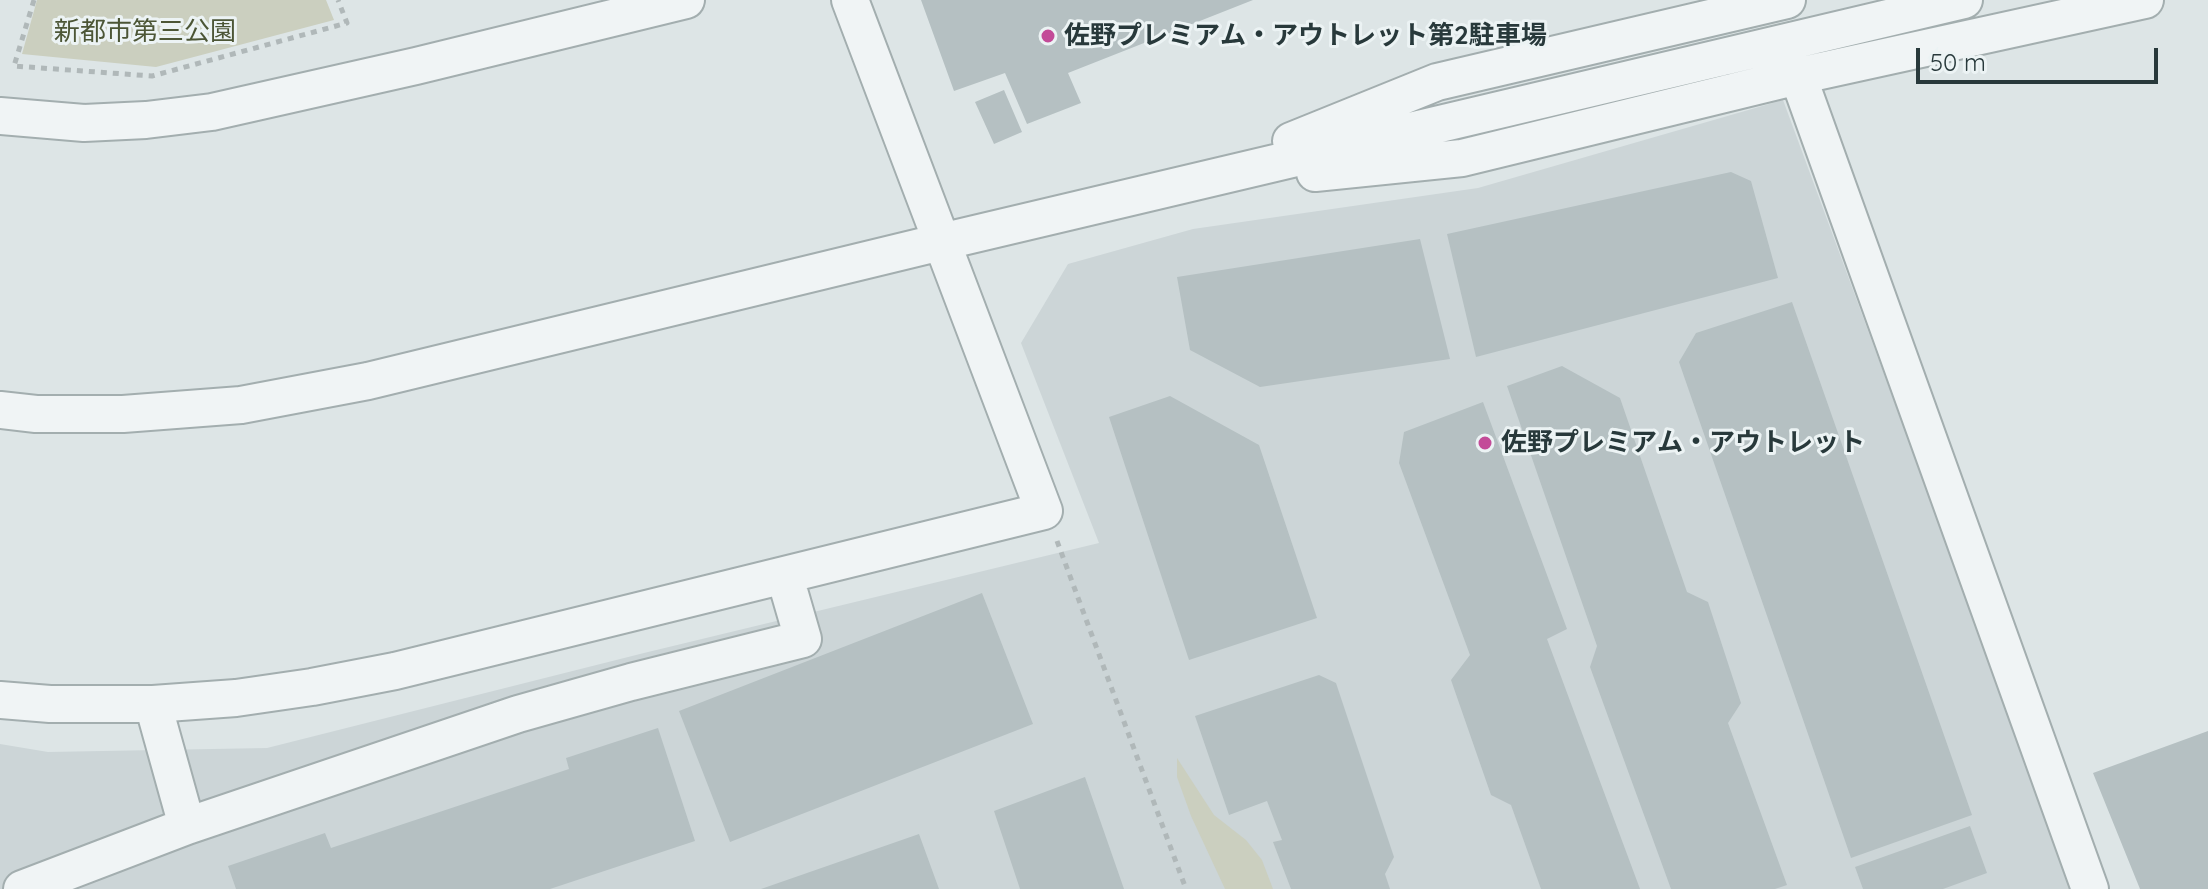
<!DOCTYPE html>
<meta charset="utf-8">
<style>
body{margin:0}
#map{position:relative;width:2208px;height:889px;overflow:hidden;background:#dde5e6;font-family:Quicksand,sans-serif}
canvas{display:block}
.scale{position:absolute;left:1916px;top:48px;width:242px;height:36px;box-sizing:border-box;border:4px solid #28393b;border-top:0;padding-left:10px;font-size:24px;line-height:28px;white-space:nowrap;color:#28393b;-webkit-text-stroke:6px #ecf3f4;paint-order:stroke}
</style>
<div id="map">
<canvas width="2208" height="889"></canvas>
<div class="scale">50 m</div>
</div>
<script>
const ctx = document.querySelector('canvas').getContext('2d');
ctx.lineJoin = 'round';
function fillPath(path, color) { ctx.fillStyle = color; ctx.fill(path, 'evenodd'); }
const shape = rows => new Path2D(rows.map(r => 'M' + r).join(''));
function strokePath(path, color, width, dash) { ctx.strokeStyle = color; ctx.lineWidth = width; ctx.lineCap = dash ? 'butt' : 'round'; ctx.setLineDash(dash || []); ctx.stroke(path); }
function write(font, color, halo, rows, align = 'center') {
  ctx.font = font + ' Quicksand,"Noto Sans JP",sans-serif'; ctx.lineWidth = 6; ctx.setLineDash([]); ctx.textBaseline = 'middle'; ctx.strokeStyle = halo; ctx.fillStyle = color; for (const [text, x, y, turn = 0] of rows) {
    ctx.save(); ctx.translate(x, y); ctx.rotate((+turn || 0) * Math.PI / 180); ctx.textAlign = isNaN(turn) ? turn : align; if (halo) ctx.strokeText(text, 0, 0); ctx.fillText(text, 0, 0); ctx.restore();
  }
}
fillPath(shape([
 [1783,100,2074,889,0,889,0,744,48,752,267,748,644,653,1099,543,1021,343,1068,264,1193,229,1478,188]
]), '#ccd5d7');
fillPath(shape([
 [37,0,326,0,334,20,156,67,22,54],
 [1177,758,1214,815,1246,840,1262,860,1273,889,1225,889,1191,816,1177,777]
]), '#cbcfbf');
fillPath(shape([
 [921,0,1253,0,1068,73,1081,103,1027,124,1005,73,954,91],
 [1004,90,1022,132,994,144,975,102],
 [1731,172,1751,181,1778,278,1476,357,1447,234],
 [1420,239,1450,359,1260,387,1190,350,1177,277],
 [1792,302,1972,815,1851,858,1679,362,1696,333],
 [1562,366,1620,398,1687,592,1708,602,1741,703,1728,723,1787,885,1775,889,1671,889,1590,667,1597,646,1507,386],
 [1170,396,1259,445,1317,618,1189,660,1109,417],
 [1483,402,1567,629,1547,639,1640,889,1541,889,1511,805,1491,795,1451,680,1470,655,1399,463,1404,432],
 [982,593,1033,724,730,842,679,711],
 [1319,675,1336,683,1394,857,1385,874,1390,889,1291,889,1273,842,1282,840,1267,801,1229,815,1195,716],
 [658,728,695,841,550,889,236,889,228,866,325,833,331,848,569,769,566,758],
 [2208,731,2208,889,2140,889,2093,773],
 [1085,777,1124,889,1020,889,994,811],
 [1970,826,1987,873,1943,889,1863,889,1855,867],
 [919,834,939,889,761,889]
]), '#b5c0c2');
const minor = shape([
 [1798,76,2090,889],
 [0,116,84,123,146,120,212,112,416,66,686,0],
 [1291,141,1437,82,1787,0],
 [1315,173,1462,158,1798,76,2145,0],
 [0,410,36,414,123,414,241,405,368,381,941,242,1964,0],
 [0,700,50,704,153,704,236,698,312,687,395,671,1044,511,850,0],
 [153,704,187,826],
 [22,889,187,826,518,714,631,682,803,639,785,577]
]);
strokePath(minor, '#a3aeaf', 40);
strokePath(shape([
 [34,0,14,66,152,76,347,23,338,0],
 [1057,541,1186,889]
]), '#b0b8b9', 5, [6, 6]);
strokePath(minor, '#f0f4f5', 36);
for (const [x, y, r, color] of [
 [1048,36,8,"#c34b98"],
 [1485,443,8,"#c34b98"]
]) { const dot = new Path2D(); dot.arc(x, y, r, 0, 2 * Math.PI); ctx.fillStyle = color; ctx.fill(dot); strokePath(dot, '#ecf3f4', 3); }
write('26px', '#4c5636', '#ecf3f4', [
 ["新都市第三公園",145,32]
]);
write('bold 26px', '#28393b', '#ecf3f4', [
 ["佐野プレミアム・アウトレット第2駐車場",1064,36],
 ["佐野プレミアム・アウトレット",1501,443]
], 'left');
</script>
